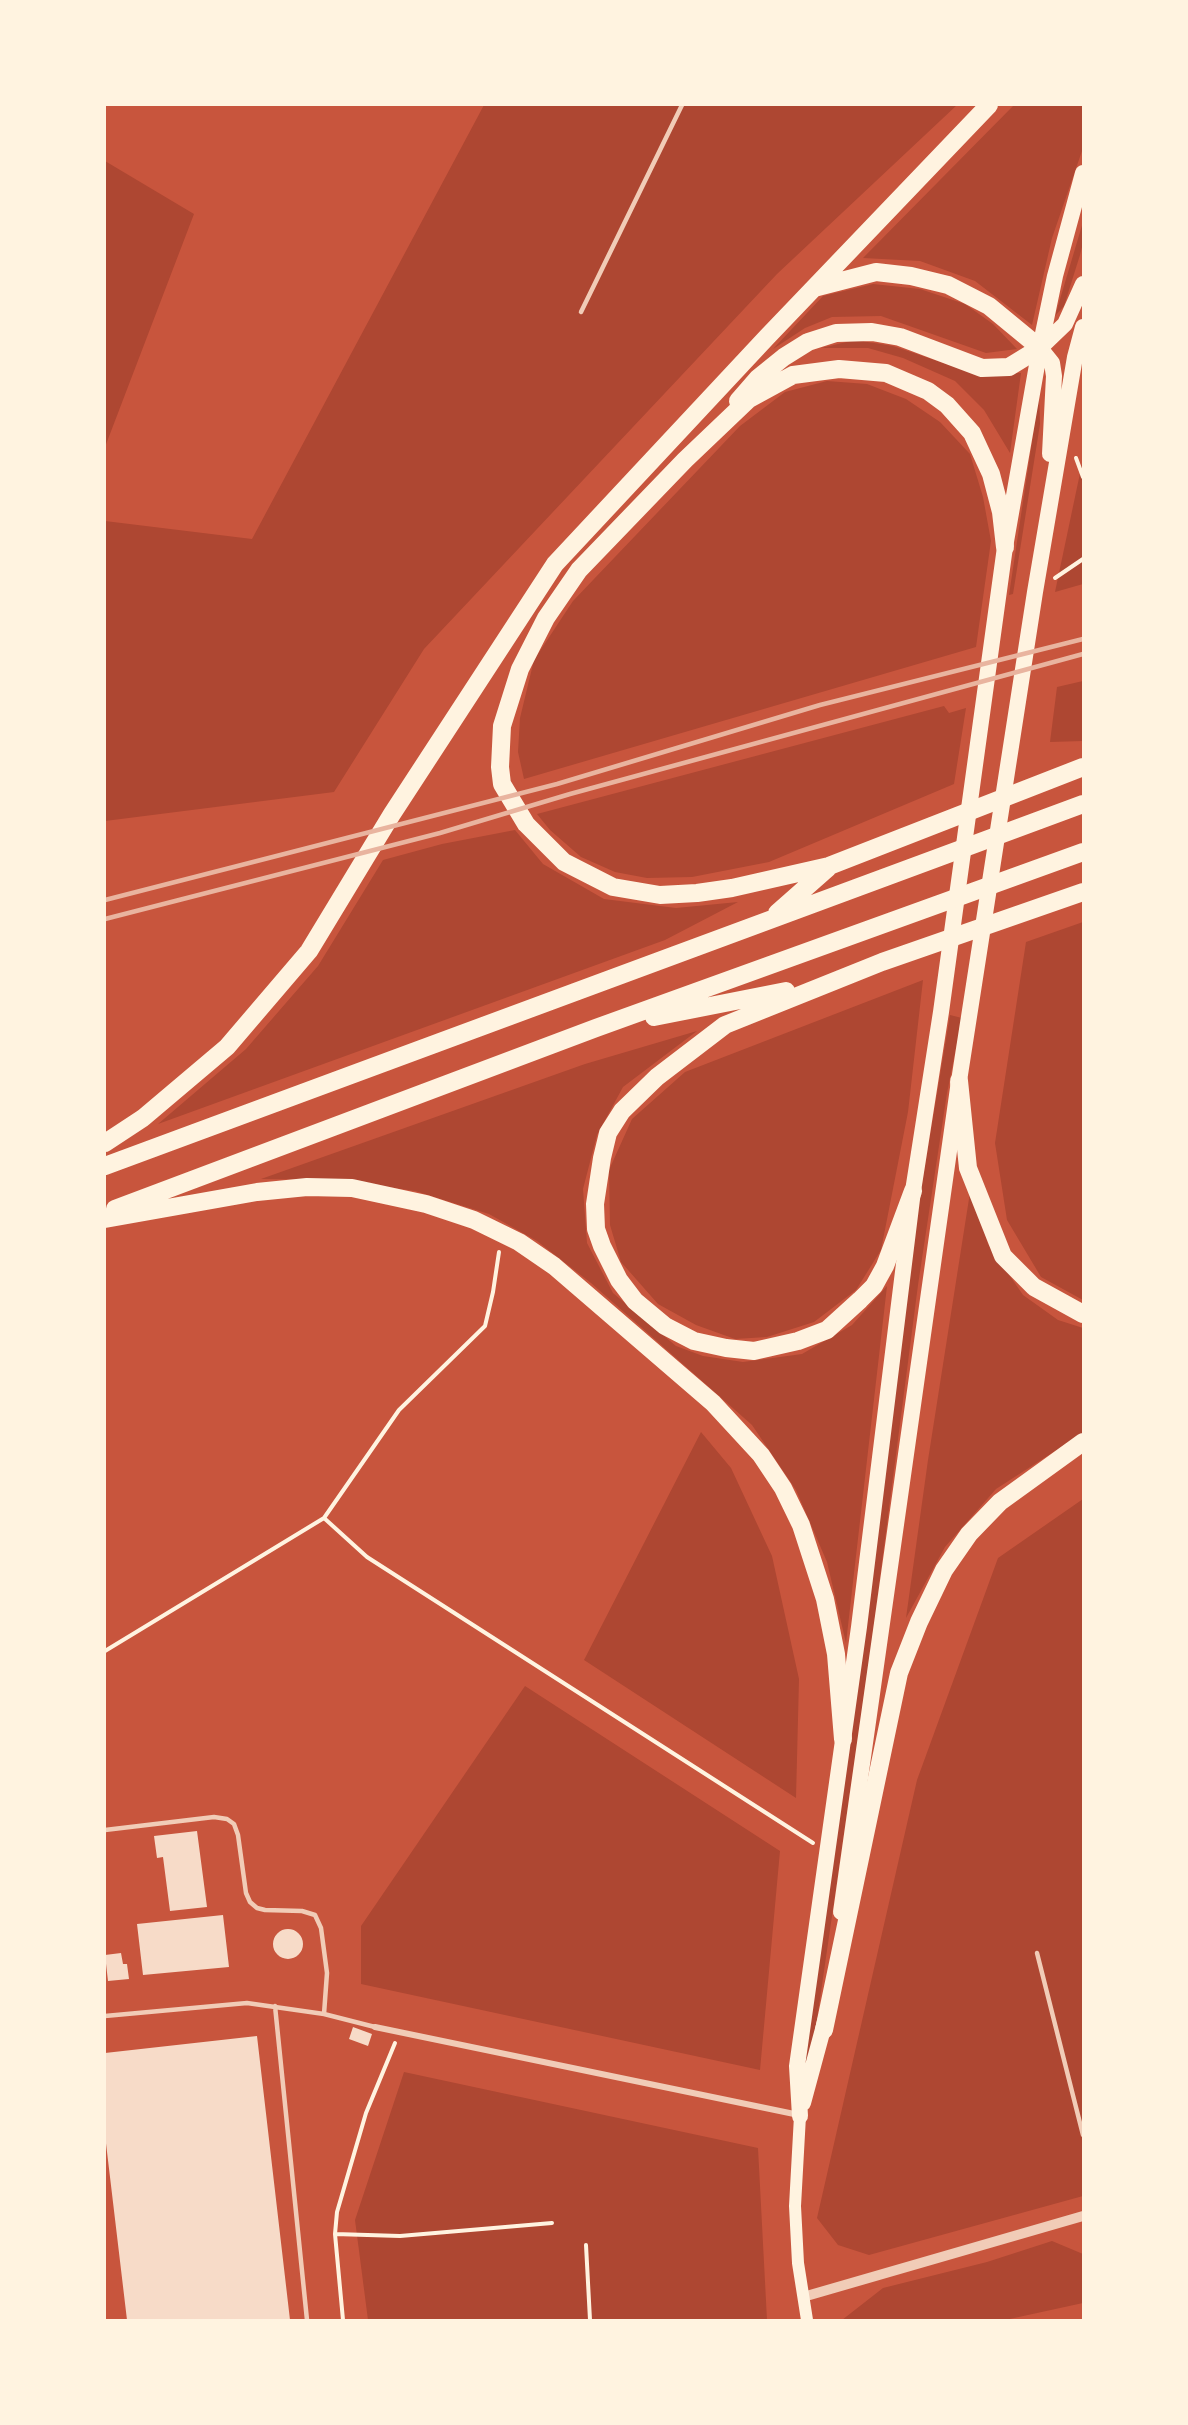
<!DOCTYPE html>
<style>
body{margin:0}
#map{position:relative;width:1188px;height:2425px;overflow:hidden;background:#c8553d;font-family:"Libre Baskerville",serif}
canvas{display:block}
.frame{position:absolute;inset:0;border:106px solid #fff3e0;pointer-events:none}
</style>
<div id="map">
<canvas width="1188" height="2425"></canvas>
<div class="frame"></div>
</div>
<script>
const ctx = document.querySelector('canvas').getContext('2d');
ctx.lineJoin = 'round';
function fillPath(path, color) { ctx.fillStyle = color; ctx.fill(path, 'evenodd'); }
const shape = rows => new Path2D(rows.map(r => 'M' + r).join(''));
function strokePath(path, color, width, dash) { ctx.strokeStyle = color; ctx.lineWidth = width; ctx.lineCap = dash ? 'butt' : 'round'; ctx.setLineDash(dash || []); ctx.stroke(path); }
fillPath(shape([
 [484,105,957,105,777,274,424,649,334,792,105,821,105,521,252,539],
 [1014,105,1083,105,1083,148,1052,238,1032,325,975,281,920,261,863,258],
 [105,161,194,214,105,447],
 [1083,222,1083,243,1080,255,1064,306,1055,316],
 [873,284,920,289,965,304,993,324,1017,349,986,353,881,316,832,317,805,328,773,349,823,296],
 [855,340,893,346,973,373,1021,373,1010,453,984,410,955,381,903,358,868,348,821,348],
 [827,381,867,384,906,399,940,422,970,454,983,497,991,541,976,647,524,779,518,752,520,718,534,660,573,601,740,426,785,392],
 [1039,395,1040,424,1013,594,1009,595],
 [1083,459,1083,584,1055,592],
 [1083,681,1083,741,1050,742,1057,687],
 [944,706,949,713,966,708,954,784,769,862,692,877,647,878,615,872,581,857,550,830,537,814],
 [515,830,543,864,604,899,676,908,738,902,665,940,158,1124,246,1049,318,966,383,860,442,844],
 [1083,922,1083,1300,1041,1277,1007,1220,995,1143,1026,942],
 [923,980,908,1112,881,1250,856,1290,814,1322,767,1337,735,1339,696,1325,658,1304,621,1262,610,1225,609,1170,632,1119,685,1072],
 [950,1015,962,1018,947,1093,918,1285,871,1647,814,2040,805,2077,806,2038,913,1238],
 [697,1031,623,1087,597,1135,583,1189,587,1243,613,1293,676,1346,703,1356,743,1362,802,1354,852,1325,887,1286,846,1643,827,1562,796,1490,752,1425,591,1283,537,1241,489,1214,415,1191,339,1180,261,1179,585,1064],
 [971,1186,988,1244,1023,1295,1058,1320,1083,1328,1083,1433,996,1489,945,1547,906,1618,928,1460],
 [701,1432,731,1468,772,1556,799,1679,796,1798,584,1660],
 [1083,1499,1083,2196,869,2255,838,2245,817,2218,917,1780,998,1558],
 [525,1686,780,1851,760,2070,361,1984,361,1926],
 [404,2072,758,2148,767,2320,368,2320,355,2220],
 [1052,2241,1083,2254,1083,2303,1005,2320,842,2320,883,2288,987,2262]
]), '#ae4732');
fillPath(shape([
 [197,1831,207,1907,170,1911,163,1857,157,1858,154,1836],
 [223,1915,229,1967,143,1975,137,1924],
 '273 1944a15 15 0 1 1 30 0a15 15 0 1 1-30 0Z',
 [121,1953,123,1964,127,1964,129,1979,108,1981,105,1955],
 [353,2027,372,2034,368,2046,349,2039],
 [257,2036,290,2320,127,2320,105,2135,105,2053]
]), '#f7dbc8');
strokePath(shape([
 [1076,458,1083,477],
 [1055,578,1083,559],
 [324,1518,367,1557,813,1843],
 [105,1651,324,1518,399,1410,485,1326,493,1292,499,1252],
 [335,2234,400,2236,552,2223],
 [586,2245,590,2320],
 [343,2320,335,2234,337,2212,366,2113,395,2043]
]), '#fff3e0', 4);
strokePath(shape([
 [581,312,682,105],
 [105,1830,214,1817,227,1819,234,1824,238,1835,246,1893,250,1902,257,1908,265,1910,302,1911,315,1915,321,1928,327,1973,324,2014],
 [1037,1953,1083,2135],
 [275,2006,307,2320],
 [105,2016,247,2003,324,2014,375,2027]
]), '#f1ccb7', 4.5);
strokePath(shape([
 [375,2027,799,2115]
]), '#f1ccb7', 6);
strokePath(shape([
 [803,2297,1083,2216]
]), '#f1ccb7', 10);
strokePath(shape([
 [800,2116,795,2206,798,2263,807,2320]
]), '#fff3e0', 12);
strokePath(shape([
 [1050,454,1054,376,1052,363,1040,348,1065,324,1083,284],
 [841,1912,959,1081,1035,592,1075,357,1083,327],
 [803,2103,826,2018],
 [800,2116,797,2066,859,1627,913,1191,941,1012,1005,547,1040,348,1055,276,1083,173]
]), '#fff3e0', 16);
strokePath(shape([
 [738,401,758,378,784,357,808,342,836,333,872,332,900,337,982,368,1009,367,1040,348,989,306,948,285,911,276,876,272,814,288],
 [1005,547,1001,512,991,474,972,433,947,405,928,391,886,373,839,369,793,375,749,399,685,460,579,570,546,618,520,669,502,726,500,767,502,784,526,824,564,862,613,887,660,895,697,893,732,888,829,866,1083,767],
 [777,913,828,868],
 [654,1017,786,991],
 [959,1081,968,1168,1003,1256,1034,1287,1083,1314],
 [105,1143,143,1118,227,1047,309,951,392,814,555,564,767,337,989,105],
 [105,1166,1083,804],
 [913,1191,885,1266,874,1286,860,1300,827,1330,798,1341,754,1351,726,1348,694,1341,665,1326,635,1301,619,1280,602,1246,596,1229,595,1204,602,1158,608,1133,622,1111,657,1077,725,1025,882,962,1083,892],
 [115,1209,596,1028,1083,852],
 [105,1219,257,1192,307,1187,352,1188,426,1204,474,1220,519,1242,554,1266,713,1403,761,1455,783,1488,801,1525,825,1599,836,1654,843,1739],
 [824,2030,899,1673,919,1622,944,1570,969,1534,1000,1502,1083,1442]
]), '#fff3e0', 18);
strokePath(shape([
 [105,900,557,784,820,705,1083,639],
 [105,919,440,833,570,794,1083,654]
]), '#e9b49f', 4.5);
</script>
